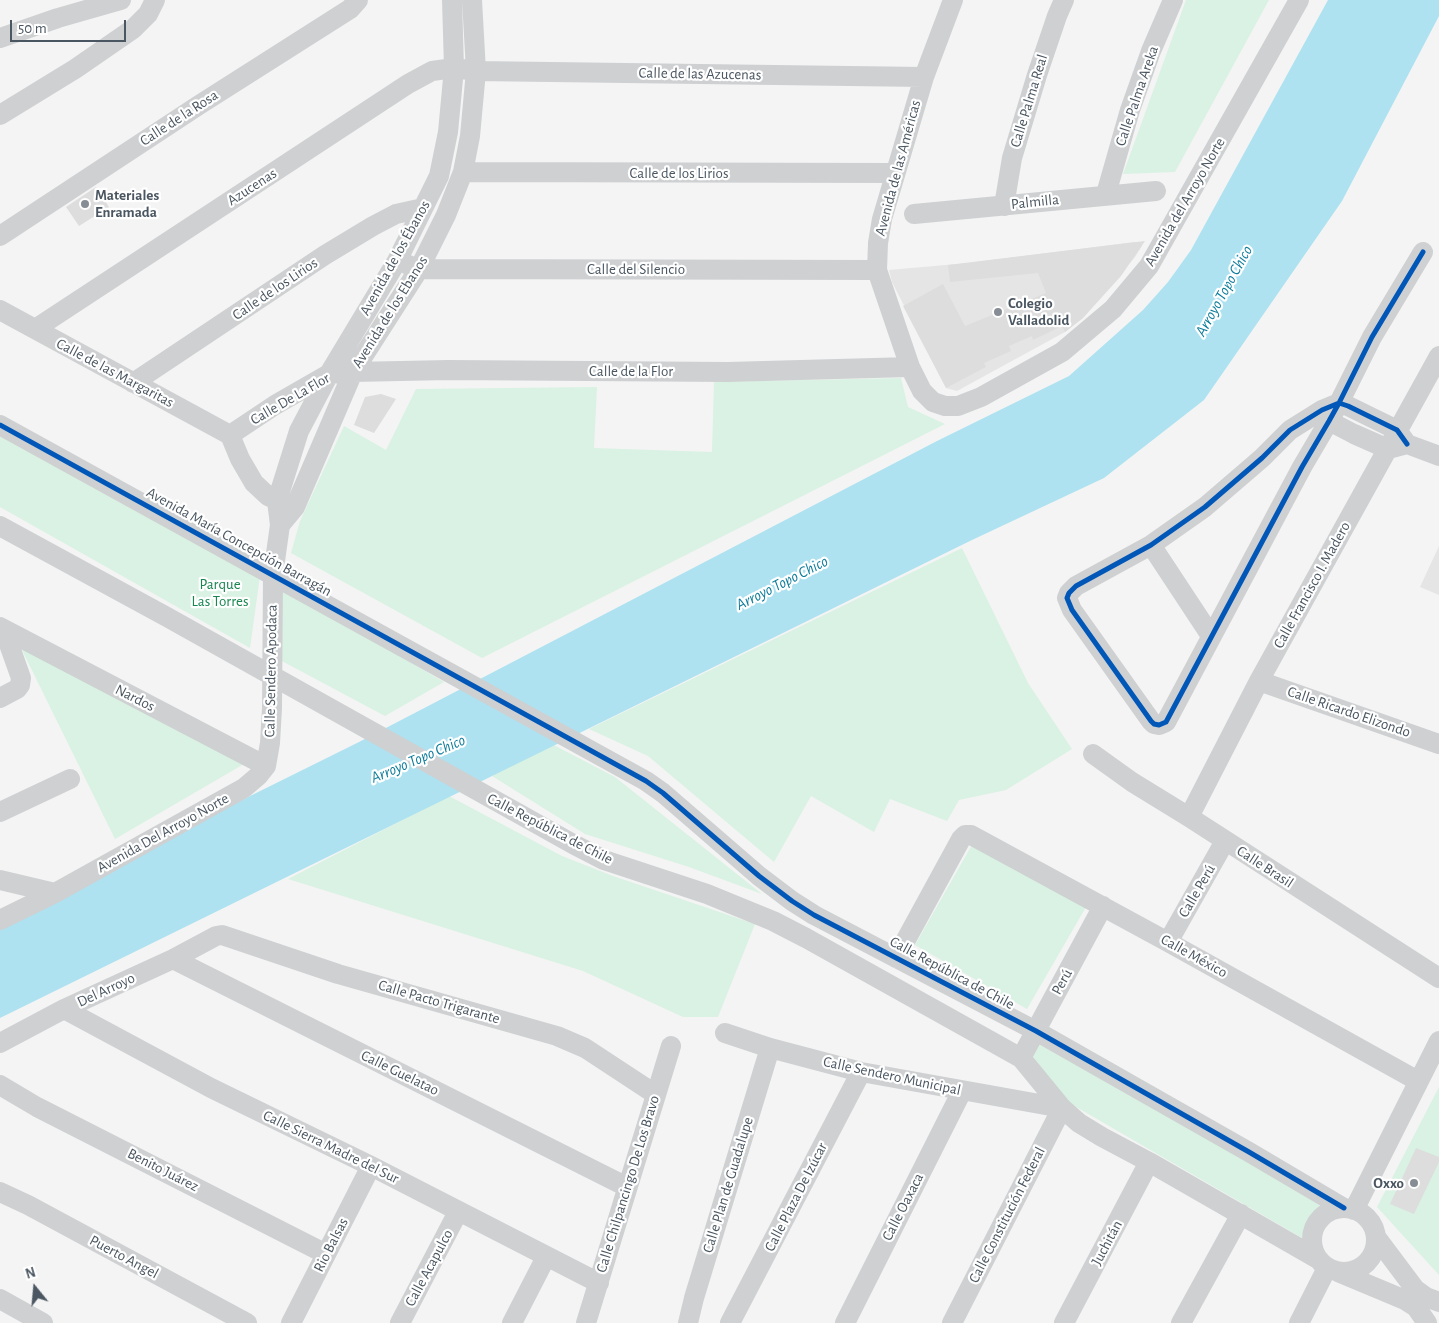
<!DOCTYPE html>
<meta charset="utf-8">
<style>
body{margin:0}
#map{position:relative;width:1439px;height:1323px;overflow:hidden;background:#f4f4f4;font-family:"Alegreya Sans",sans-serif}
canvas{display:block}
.north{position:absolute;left:10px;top:1263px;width:50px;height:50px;-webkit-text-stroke:4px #fff;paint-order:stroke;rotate:343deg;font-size:14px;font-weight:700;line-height:20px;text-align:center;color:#4a5661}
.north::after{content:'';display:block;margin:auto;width:18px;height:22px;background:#4a5661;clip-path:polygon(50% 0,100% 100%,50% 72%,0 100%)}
.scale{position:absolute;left:10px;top:20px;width:116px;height:22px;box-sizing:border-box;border:2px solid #4a5661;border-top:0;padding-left:6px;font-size:15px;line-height:18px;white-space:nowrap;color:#4a5661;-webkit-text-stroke:4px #fff;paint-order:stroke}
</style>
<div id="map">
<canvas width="1439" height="1323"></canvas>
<div class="north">N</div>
<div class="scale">50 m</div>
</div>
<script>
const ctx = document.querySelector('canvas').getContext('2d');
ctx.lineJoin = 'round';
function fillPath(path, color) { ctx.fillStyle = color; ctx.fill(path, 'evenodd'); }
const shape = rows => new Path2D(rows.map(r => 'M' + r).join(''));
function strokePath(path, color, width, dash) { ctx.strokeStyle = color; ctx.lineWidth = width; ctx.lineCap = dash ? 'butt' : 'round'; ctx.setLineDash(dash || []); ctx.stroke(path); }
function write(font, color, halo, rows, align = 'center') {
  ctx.font = font + ' "Alegreya Sans",sans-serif'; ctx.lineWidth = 4.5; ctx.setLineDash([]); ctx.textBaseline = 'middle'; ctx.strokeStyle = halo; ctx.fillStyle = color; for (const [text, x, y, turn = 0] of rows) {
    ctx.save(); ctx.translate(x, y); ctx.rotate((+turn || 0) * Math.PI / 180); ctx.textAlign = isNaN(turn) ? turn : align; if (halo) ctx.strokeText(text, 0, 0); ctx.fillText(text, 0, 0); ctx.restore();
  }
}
fillPath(shape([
 [1134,242,1140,243,1142,246,1135,257,1083,318,1065,332,957,391,946,388,892,282,889,270,968,263],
 [1439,546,1439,595,1420,587]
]), '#e6e5e6');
fillPath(shape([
 [1186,0,1269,0,1175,172,1123,174],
 [901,378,908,407,945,424,482,658,291,553,300,521,344,426,386,450,416,389,597,387,594,448,712,452,714,382],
 [0,430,260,576,250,648,0,507],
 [962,548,1028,683,1072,749,1006,790,959,800,947,821,890,799,874,832,811,796,774,862,648,756,589,729],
 [281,587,444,682,385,716,280,660],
 [21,648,244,764,115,839],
 [548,742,615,777,762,894,689,867,585,834,492,776],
 [449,796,562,856,613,876,755,924,718,1017,683,1017,583,971,288,879],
 [973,843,1086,907,1027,1009,915,945],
 [1037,1043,1201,1133,1320,1204,1304,1239,1059,1097,1030,1052],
 [1439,1087,1439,1275,1377,1207]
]), '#d9f2e3');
fillPath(shape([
 [1328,0,1439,0,1439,16,1342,201,1204,400,1104,478,972,540,0,1018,0,920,359,742,937,441,1069,376,1143,310,1168,282,1191,250]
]), '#aee2f0');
fillPath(shape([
 [96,187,109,207,79,226,66,207],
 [1145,241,1121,276,1083,318,1065,332,1062,326,1033,340,1032,336,1009,346,1011,351,984,363,986,367,946,388,903,306,943,284,965,326,1046,293,1038,273,950,282,948,265],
 [381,394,396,399,374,433,354,425,365,397],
 [1416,1148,1439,1157,1439,1162,1414,1214,1390,1204]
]), '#ddddde');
strokePath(shape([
 [953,0,924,77,882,219,878,243,877,270,910,367,922,391,933,402,945,406,958,406,981,397,1062,352,1113,309,1149,266,1299,0],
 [0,38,58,18,121,0],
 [0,115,75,69,133,29,148,14,155,0],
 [463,172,895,173],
 [1106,194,1130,110,1151,51,1173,0],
 [1004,206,1012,158,1037,75,1057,16,1064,0],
 [914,214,1156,191],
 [0,236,199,105,350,9,358,0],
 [408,265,419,269,877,270],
 [0,310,230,435],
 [35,329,408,84,432,71,454,68,476,71,924,77],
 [133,383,325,255,373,226,396,214,423,208],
 [1322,410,1329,421,1354,434,1388,449,1407,444,1439,456],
 [0,425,646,781,663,793,759,876,792,901,814,915,1036,1031,1249,1152,1344,1208],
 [230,435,275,405,329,374,353,372,448,370,728,372,910,367],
 [230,435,240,459,254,483,268,496,289,505],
 [1407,444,1397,430,1348,406,1339,403,1322,410,1290,430,1262,458,1205,507,1151,545,1076,586,1069,593,1067,598,1072,610,1151,721,1154,724,1159,725,1166,722,1302,467,1329,421,1339,403,1372,337,1423,252],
 [280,525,295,507,353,372,419,269,446,215,463,172,470,136,476,71,472,0],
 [0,526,167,617,573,844,604,860,707,894,773,921,806,938,1021,1058,1062,1108,1079,1123,1102,1137,1149,1162,1318,1259],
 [1151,545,1211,636],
 [0,627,266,766],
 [1259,681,1439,744],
 [0,698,17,689,20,685,21,678,4,630],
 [1093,754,1132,782,1189,817,1439,978],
 [0,812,70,779],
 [1189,817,1259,681,1439,356],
 [0,880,55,893],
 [0,920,55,893,244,788,258,776,266,766,270,743,272,708,273,575,280,525,277,501,299,431,329,374,397,261,439,176,448,132,454,68,452,0],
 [1168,942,1225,841],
 [896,958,961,839,965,835,971,835,1168,942,1418,1081],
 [173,959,627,1187],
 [64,1009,211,1088,371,1166,599,1283],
 [725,1033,770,1048,861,1072,1062,1108],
 [0,1043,64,1009,173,959,216,936,222,935,338,974,557,1036,585,1048,655,1094],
 [1021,1058,1103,906],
 [0,1085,37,1107,326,1254],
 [0,1192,28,1205,247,1323],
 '1312 1240a32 32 0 1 1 64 0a32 32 0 1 1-64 0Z',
 [1354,1210,1439,1041],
 [1376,1237,1415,1289,1426,1297,1439,1302],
 [1338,1272,1405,1300,1416,1307,1427,1323],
 [0,1299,43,1323],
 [291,1323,371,1166],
 [400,1323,458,1212],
 [512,1323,546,1257],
 [586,1323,671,1046],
 [688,1323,694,1298,770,1048],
 [730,1323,861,1072],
 [845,1323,962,1091],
 [952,1323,1062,1108],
 [1064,1323,1149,1162],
 [1181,1323,1241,1214],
 [1299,1323,1327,1268]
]), '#ced0d2', 20);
strokePath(shape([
 [0,425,646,781,663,793,759,876,792,901,814,915,1036,1031,1249,1152,1344,1208],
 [1407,444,1397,430,1348,406,1339,403,1322,410,1290,430,1262,458,1205,507,1151,545,1076,586,1069,593,1067,598,1072,610,1151,721,1154,724,1159,725,1166,722,1302,467,1329,421,1339,403,1372,337,1423,252]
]), '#0057b8', 5);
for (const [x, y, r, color] of [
 [85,204,5,"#868d94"],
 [998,312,5,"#868d94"],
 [1414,1183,5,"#868d94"]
]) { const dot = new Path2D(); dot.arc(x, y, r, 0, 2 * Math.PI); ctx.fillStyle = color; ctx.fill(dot); strokePath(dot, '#fff', 2); }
write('15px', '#4a5661', '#fff', [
 ["Calle de las Azucenas",700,74,1],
 ["Calle Palma Areka",1137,96,-71],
 ["Calle Palma Real",1029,101,-73],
 ["Calle de la Rosa",179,118,-33],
 ["Avenida de las Américas",898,168,-75],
 ["Calle de los Lirios",679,173],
 ["Azucenas",252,187,-33],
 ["Palmilla",1035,202,-6],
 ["Avenida del Arroyo Norte",1185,202,-60],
 ["Avenida de los Ébanos",395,258,-61],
 ["Calle del Silencio",636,269],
 ["Calle de los Lirios",275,289,-34],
 ["Avenida de los Ebanos",390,312,-58],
 ["Calle de la Flor",631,371],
 ["Calle de las Margaritas",115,373,28],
 ["Calle De La Flor",290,399,-30],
 ["Avenida María Concepción Barragán",239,542,29],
 ["Calle Francisco I. Madero",1312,585,-61],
 ["Calle Sendero Apodaca",271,671,-89],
 ["Nardos",135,698,27],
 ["Calle Ricardo Elizondo",1349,712,19],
 ["Calle República de Chile",550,829,27],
 ["Avenida Del Arroyo Norte",163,833,-29],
 ["Calle Brasil",1265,867,33],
 ["Calle Perú",1197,891,-60],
 ["Calle México",1194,956,29],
 ["Calle República de Chile",952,973,28],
 ["Perú",1062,982,-61],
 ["Del Arroyo",106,990,-25],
 ["Calle Pacto Trigarante",439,1002,16],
 ["Calle Guelatao",400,1073,26],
 ["Calle Sendero Municipal",892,1076,12],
 ["Calle Sierra Madre del Sur",331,1147,26],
 ["Benito Juárez",163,1170,27],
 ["Calle Chilpancingo De Los Bravo",628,1184,-73],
 ["Calle Plan de Guadalupe",728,1185,-73],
 ["Calle Plaza De Izúcar",796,1197,-63],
 ["Calle Oaxaca",903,1207,-63],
 ["Calle Constitución Federal",1007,1215,-63],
 ["Juchitán",1107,1243,-62],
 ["Rio Balsas",331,1245,-63],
 ["Puerto Angel",124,1257,28],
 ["Calle Acapulco",429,1268,-62]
]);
write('bold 15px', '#4a5661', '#fff', [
 ["Materiales",95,195],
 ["Enramada",95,212],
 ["Colegio",1008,303],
 ["Valladolid",1008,320],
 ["Oxxo",1404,1183,"right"]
], 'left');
write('15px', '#17864f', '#fff', [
 ["Parque",220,584],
 ["Las Torres",220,601]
]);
write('italic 16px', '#0c7c9b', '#fff', [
 ["Arroyo Topo Chico",1224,291,-61],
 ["Arroyo Topo Chico",782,583,-27],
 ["Arroyo Topo Chico",418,759,-23]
]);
</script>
